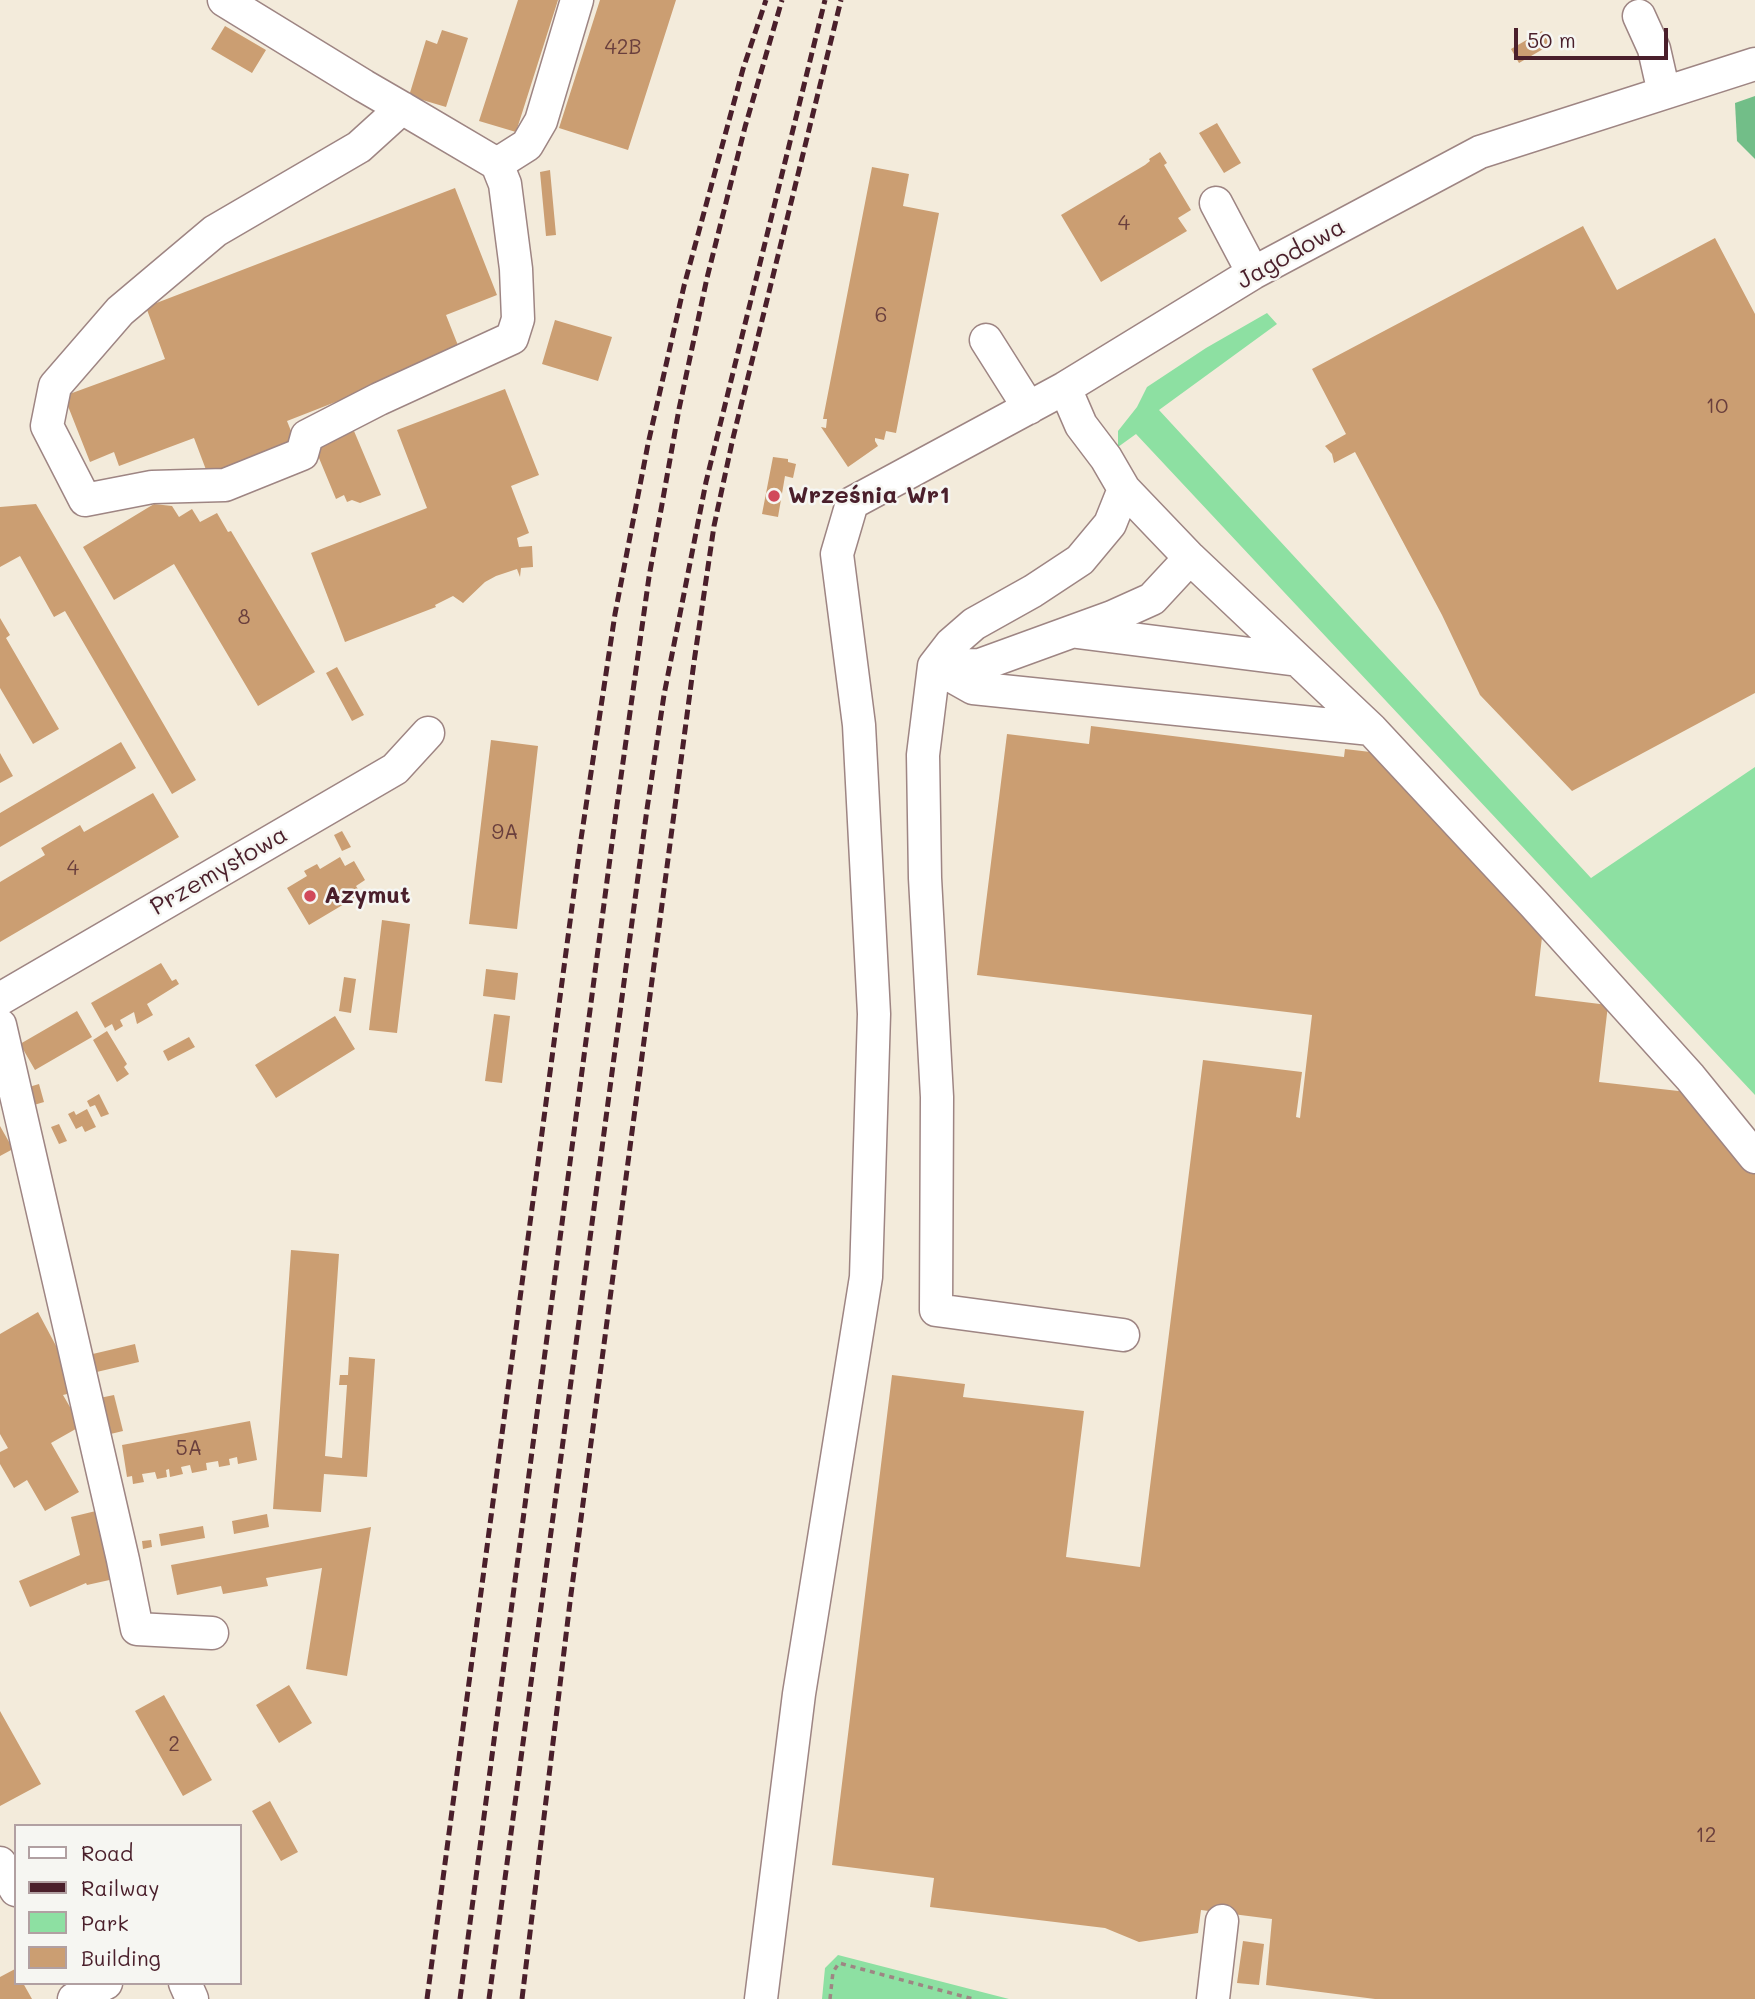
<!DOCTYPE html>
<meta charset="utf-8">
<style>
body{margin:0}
#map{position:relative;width:1755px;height:1999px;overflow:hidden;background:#f3ebdb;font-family:Mali,sans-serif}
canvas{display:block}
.legend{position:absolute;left:14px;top:1824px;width:228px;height:161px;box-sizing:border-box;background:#f6f6f2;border:2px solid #b1a0a2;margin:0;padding:9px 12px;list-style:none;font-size:21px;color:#4a1f2b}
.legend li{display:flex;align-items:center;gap:14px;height:35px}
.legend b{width:35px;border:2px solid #b1a0a2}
.scale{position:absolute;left:1514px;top:28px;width:154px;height:32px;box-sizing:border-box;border:4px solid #4a1f2b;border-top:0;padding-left:9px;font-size:21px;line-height:24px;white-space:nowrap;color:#4a1f2b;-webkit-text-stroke:5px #f6f6f2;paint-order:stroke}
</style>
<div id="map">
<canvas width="1755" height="1999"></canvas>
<ul class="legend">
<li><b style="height:9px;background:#fff"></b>Road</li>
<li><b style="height:9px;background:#4a1f2b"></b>Railway</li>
<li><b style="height:19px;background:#8de0a2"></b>Park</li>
<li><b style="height:19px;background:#cb9e72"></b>Building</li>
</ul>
<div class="scale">50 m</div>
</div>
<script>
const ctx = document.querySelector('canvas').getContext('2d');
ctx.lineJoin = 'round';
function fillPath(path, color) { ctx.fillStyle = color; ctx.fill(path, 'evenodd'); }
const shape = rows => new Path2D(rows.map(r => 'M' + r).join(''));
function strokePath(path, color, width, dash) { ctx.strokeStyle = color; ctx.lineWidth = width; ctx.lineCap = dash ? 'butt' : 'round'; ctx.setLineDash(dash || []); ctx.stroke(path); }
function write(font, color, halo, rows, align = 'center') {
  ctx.font = font + ' Mali,sans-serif'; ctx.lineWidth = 5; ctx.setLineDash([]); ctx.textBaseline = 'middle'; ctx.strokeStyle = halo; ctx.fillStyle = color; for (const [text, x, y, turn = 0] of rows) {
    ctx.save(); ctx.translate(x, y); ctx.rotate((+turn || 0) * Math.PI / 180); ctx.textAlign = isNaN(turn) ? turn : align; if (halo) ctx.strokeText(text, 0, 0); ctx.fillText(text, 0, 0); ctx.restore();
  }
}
fillPath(shape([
 [1267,313,1277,324,1159,410,1591,878,1755,767,1755,1095,1136,434,1118,447,1118,431,1137,407,1147,387,1206,348],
 [838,1955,1009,1999,822,1999,825,1968]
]), '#8de0a2');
fillPath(shape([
 [1755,96,1755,159,1737,141,1735,103]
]), '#72be88');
fillPath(shape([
 [518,0,558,0,516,132,479,121],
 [600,0,676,0,628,150,559,128],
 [225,26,266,50,252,73,211,49],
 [442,30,468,38,446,107,409,96,426,40,437,44],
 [1542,31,1550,45,1519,63,1511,49],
 [1217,123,1241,163,1224,173,1199,133],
 [1160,152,1167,163,1164,165,1191,210,1178,218,1187,231,1101,282,1061,215,1145,165,1150,161,1149,159],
 [872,167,909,174,903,206,939,213,896,433,886,431,884,440,875,438,875,441,878,446,848,467,821,427,826,428,827,419,823,419],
 [550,170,556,235,546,236,540,172],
 [455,188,497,295,446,315,461,353,287,421,295,441,208,475,194,438,119,466,114,452,90,462,64,396,165,359,146,307],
 [1583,226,1617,290,1715,238,1755,314,1755,693,1572,791,1480,695,1442,615,1355,452,1334,463,1332,454,1325,446,1346,434,1312,369],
 [555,320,612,337,598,381,542,364],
 [505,389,539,475,511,486,529,533,517,538,519,547,532,546,533,567,521,568,520,577,517,569,496,576,485,582,463,603,453,596,435,605,436,607,345,642,311,553,427,508,397,430],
 [354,431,381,495,360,503,352,500,347,502,344,495,336,499,314,446],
 [773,457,788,459,788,462,796,464,793,478,785,476,778,517,762,514],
 [36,504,196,780,172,794,65,611,54,617,20,556,0,567,0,507],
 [154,504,172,506,179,517,192,509,200,522,217,513,228,532,231,531,315,672,258,706,174,564,114,600,83,547],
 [0,618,10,635,6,638,59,729,33,744,0,688],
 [337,667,364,715,352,721,326,673],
 [1091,726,1344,757,1345,749,1379,753,1543,929,1535,996,1608,1005,1599,1082,1696,1093,1755,1167,1755,1999,1375,1999,1266,1985,1272,1919,1201,1910,1198,1933,1139,1942,1105,1928,930,1907,934,1878,832,1865,892,1375,965,1384,963,1397,1084,1411,1066,1557,1140,1567,1203,1060,1302,1072,1296,1117,1300,1118,1312,1015,977,975,1007,734,1089,744],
 [491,740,538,746,517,929,469,924],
 [121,742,136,768,0,847,0,813],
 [0,753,13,776,0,783],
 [153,793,179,837,0,942,0,882,45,855,41,848,80,825,84,832],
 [342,831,351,847,342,851,334,835],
 [340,857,345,866,354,861,365,880,356,886,361,894,309,925,287,888,307,876,304,871,317,864,320,869],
 [382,920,410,924,397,1033,369,1030],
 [161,963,172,981,176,979,179,984,147,1004,153,1015,137,1024,134,1012,120,1020,123,1026,115,1031,112,1024,105,1028,91,1003],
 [486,969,518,973,515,1000,483,996],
 [344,977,356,979,351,1013,339,1011],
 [77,1011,92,1037,35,1070,20,1044],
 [494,1014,510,1016,502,1083,485,1081],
 [335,1016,355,1049,276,1098,255,1065],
 [107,1031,127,1064,124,1067,129,1074,117,1082,93,1040],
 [189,1037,195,1047,168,1061,163,1051],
 [39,1084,44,1102,34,1105,29,1087],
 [99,1094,109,1114,101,1117,95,1105,90,1107,87,1101],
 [87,1109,96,1127,85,1132,82,1126,76,1129,68,1114,74,1111,76,1115],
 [59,1124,67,1141,59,1144,51,1127],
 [0,1126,13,1149,0,1156],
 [291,1250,339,1254,325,1456,342,1458,347,1385,339,1385,340,1375,348,1375,349,1357,375,1359,367,1477,324,1474,321,1512,273,1509],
 [38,1312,63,1359,71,1393,63,1395,81,1426,51,1443,79,1492,45,1511,27,1480,14,1488,0,1464,0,1452,8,1448,0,1434,0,1334],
 [135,1344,139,1362,84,1375,80,1357],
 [114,1395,123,1431,98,1437,90,1400],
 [250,1421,257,1460,238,1464,237,1457,229,1459,230,1465,219,1467,218,1461,206,1463,207,1470,192,1473,190,1465,181,1467,183,1474,170,1477,169,1469,166,1470,167,1477,157,1479,155,1472,142,1474,144,1482,133,1484,132,1476,127,1477,122,1445],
 [100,1510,114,1579,87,1585,86,1583,30,1607,19,1581,80,1555,71,1517],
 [267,1514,269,1527,234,1534,232,1521],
 [203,1526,205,1538,161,1546,159,1534],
 [371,1527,347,1676,306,1669,322,1568,266,1578,268,1586,223,1594,221,1586,177,1595,171,1565],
 [151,1540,152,1547,143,1549,142,1541],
 [289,1685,312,1723,279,1743,256,1705],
 [164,1695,212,1780,183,1796,135,1711],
 [0,1711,41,1784,0,1806],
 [270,1801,298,1852,281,1861,252,1811],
 [1243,1941,1264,1944,1259,1985,1237,1983],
 [15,1969,16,1983,23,1983,32,1999,0,1999,0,1977]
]), '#cb9e72');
const minor = shape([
 [224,0,364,86,402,108,497,164,505,184,516,269,518,319,512,338,379,399,307,436,302,454,225,485,152,487,85,500,47,426,55,386,120,311,215,231,359,147,402,108],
 [1639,16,1654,49,1664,93],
 [497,164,527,145,541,121,577,0],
 [1216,203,1253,273],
 [986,340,1029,408],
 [1065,388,1081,425,1106,458,1124,489,1190,558,1371,729,1534,904,1690,1077,1755,1157],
 [1124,489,1110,524,1080,560,1033,591,974,624,951,644,934,666,973,688,1371,729],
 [1077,632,1298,660],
 [0,999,395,769,428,733],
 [0,1025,123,1560,137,1629,212,1633],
 [1123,1335,936,1310,937,1097,925,878,923,755,934,666,980,665,1112,617,1152,599,1190,558],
 [0,1863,16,1890],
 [185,1983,192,1999],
 [74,1999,106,1983],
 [761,1999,799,1694,866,1277,874,1014,859,725,837,554,852,503,1065,388,1253,273,1480,152,1755,64],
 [1213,1999,1222,1921]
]);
strokePath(minor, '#9e8583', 35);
strokePath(shape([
 [830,1999,833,1972,839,1963,973,1999]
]), '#9e8583', 3.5, [5, 5]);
strokePath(minor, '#fff', 32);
strokePath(shape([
 [427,1999,581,839,615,614,648,444,684,286,743,69,766,0],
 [460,1999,617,805,649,577,679,409,707,278,745,127,782,0],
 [489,1999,647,809,664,695,706,482,825,0],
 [522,1999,570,1602,694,662,714,526,733,438,841,0]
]), '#4a1f2b', 5, [10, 5]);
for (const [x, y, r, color] of [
 [774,496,7,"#d1495b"],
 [310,896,7,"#d1495b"]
]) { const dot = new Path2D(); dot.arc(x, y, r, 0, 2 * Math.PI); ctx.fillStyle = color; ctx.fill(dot); strokePath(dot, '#f6f6f2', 2.5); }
write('21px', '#6a3f3d', null, [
 ["42B",623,48],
 ["4",1124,224],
 ["6",881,316],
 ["10",1717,407],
 ["8",244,618],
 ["9A",505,833],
 ["4",73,869],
 ["5A",189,1449],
 ["2",174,1745],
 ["12",1706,1836]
]);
write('24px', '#4a1f2b', '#f6f6f2', [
 ["Jagodowa",1291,254,-29],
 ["Przemysłowa",219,871,-30]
]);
write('bold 24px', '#4a1f2b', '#f6f6f2', [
 ["Września Wr1",788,496],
 ["Azymut",324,896]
], 'left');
</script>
